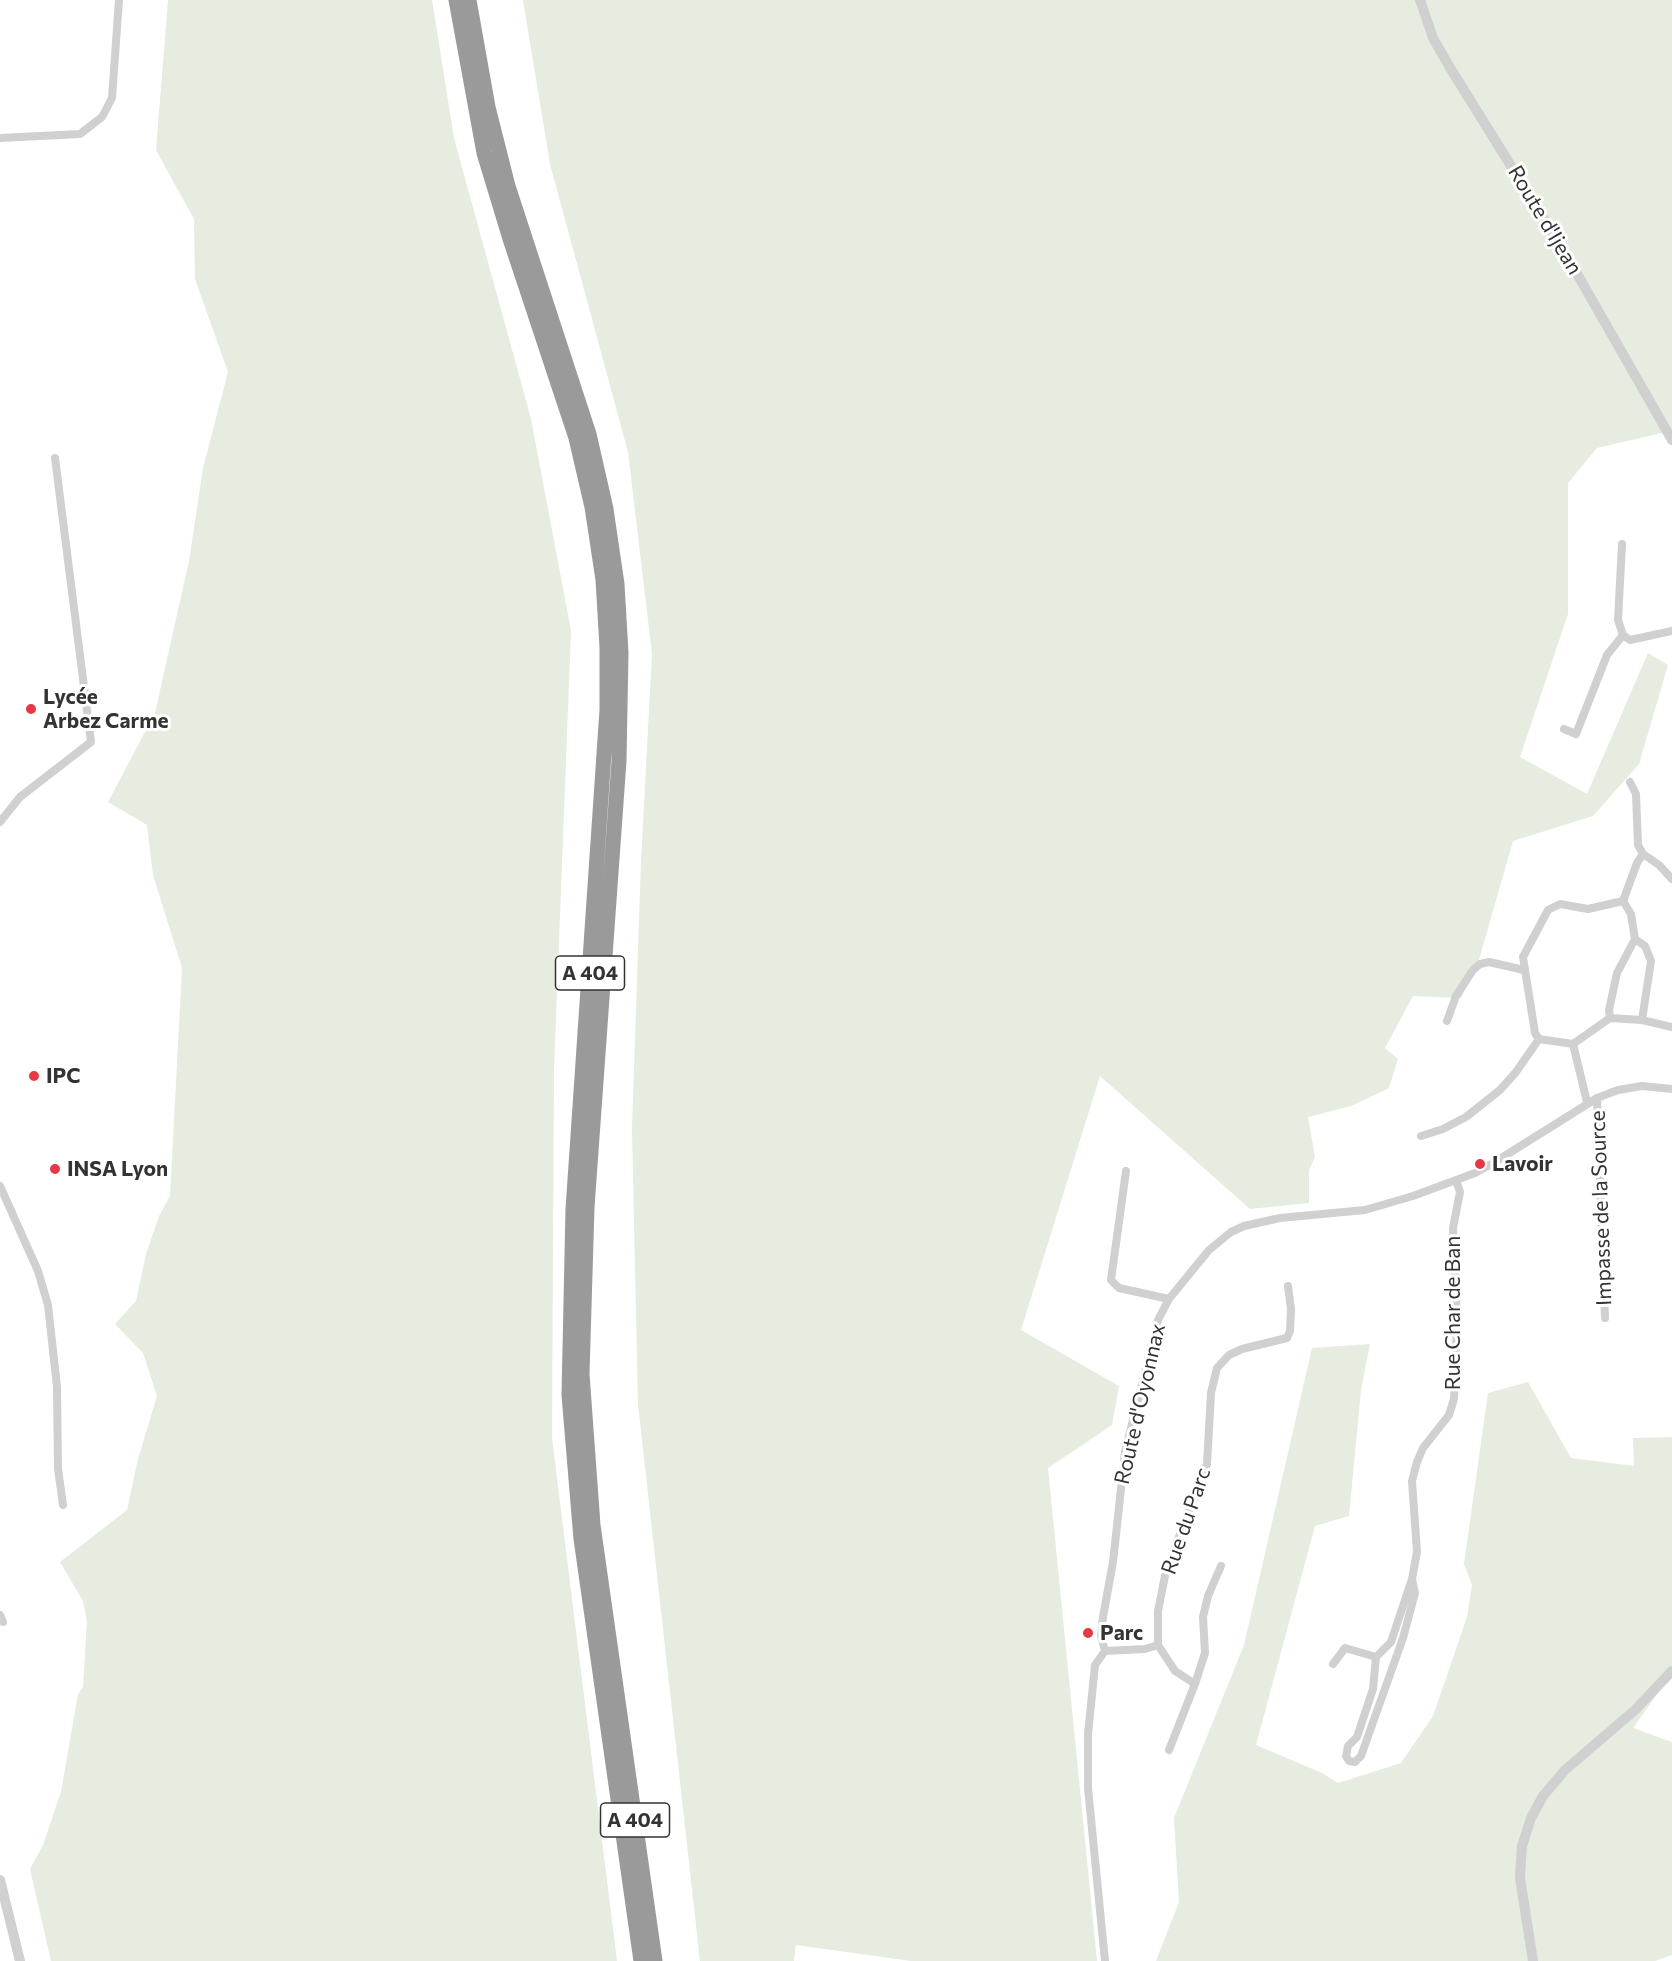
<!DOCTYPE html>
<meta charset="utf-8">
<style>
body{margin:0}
canvas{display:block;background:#fff}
</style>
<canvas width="1672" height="1961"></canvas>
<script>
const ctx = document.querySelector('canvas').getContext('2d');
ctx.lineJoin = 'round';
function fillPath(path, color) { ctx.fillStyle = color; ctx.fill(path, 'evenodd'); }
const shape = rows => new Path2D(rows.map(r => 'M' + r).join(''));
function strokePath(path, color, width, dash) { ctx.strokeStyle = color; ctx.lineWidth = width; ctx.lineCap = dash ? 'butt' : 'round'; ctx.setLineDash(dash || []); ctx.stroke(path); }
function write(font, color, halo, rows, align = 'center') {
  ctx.font = font + ' Commissioner,sans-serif'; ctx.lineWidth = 6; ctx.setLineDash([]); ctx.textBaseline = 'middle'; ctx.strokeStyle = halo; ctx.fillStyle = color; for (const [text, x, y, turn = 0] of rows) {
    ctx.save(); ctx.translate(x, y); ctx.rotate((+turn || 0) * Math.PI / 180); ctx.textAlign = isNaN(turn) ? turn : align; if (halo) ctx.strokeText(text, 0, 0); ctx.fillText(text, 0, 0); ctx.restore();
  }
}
fillPath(shape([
 [168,0,432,0,454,138,531,419,571,631,554,1070,552,1438,617,1961,51,1961,30,1869,43,1845,61,1792,78,1694,83,1687,87,1621,83,1601,60,1562,127,1510,138,1459,157,1396,143,1353,115,1324,136,1301,146,1254,159,1216,170,1196,182,968,153,875,147,825,108,802,155,713,189,561,203,468,228,372,195,279,194,219,156,150],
 [523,0,1672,0,1672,434,1670,431,1597,448,1568,483,1568,614,1520,757,1587,794,1648,653,1668,665,1639,764,1593,816,1513,841,1478,963,1461,998,1413,996,1385,1048,1398,1059,1389,1088,1351,1106,1308,1117,1315,1157,1309,1170,1309,1203,1250,1209,1100,1076,1021,1330,1119,1386,1112,1425,1048,1468,1097,1961,911,1961,796,1945,794,1961,700,1961,638,1404,632,1129,641,861,652,654,628,452,550,164],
 [1370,1344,1361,1390,1349,1516,1315,1526,1256,1745,1322,1773,1338,1783,1401,1763,1433,1716,1467,1617,1472,1585,1464,1564,1488,1393,1528,1382,1571,1458,1634,1466,1633,1438,1672,1437,1672,1673,1633,1728,1672,1742,1672,1955,1655,1961,1156,1961,1179,1902,1174,1818,1244,1645,1312,1348]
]), '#e6ecdf');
strokePath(shape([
 [0,138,80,134,102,117,112,98,119,0],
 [1622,544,1618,620,1623,635],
 [1564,729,1576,734,1607,655,1623,635,1630,640,1672,631],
 [1630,782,1636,794,1638,845,1643,854],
 [0,822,20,797,91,742,55,458],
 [1623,901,1588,909,1560,904,1548,910,1523,957,1535,1033,1539,1039,1573,1044,1610,1018,1609,1010,1617,973,1635,939,1631,914,1623,901,1637,863,1643,854,1659,865,1672,879],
 [1635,939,1645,946,1651,961,1642,1020],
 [1610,1018,1642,1020,1672,1027],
 [1447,1021,1456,996,1473,970,1480,964,1489,962,1524,970],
 [1573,1044,1587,1102],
 [1597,1098,1605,1318],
 [1421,1136,1443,1129,1466,1117,1500,1090,1516,1072,1539,1039],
 [1126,1171,1111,1280,1119,1288,1169,1299],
 [0,1186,38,1271,48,1305,57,1387,58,1469,63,1505],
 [1412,1579,1415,1593,1403,1638,1361,1756,1355,1762,1349,1761,1346,1756,1348,1746,1357,1737,1373,1689,1376,1657,1391,1642,1412,1579,1417,1552,1412,1481,1417,1462,1423,1448,1449,1415,1454,1399,1457,1324,1453,1228,1460,1192,1456,1180],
 [0,1615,3,1622,0,1620],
 [1158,1645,1175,1671,1195,1684,1205,1653,1203,1617,1208,1596,1221,1566],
 [1105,1651,1145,1649,1158,1645,1158,1611,1166,1571,1207,1464,1211,1393,1217,1368,1229,1355,1242,1349,1287,1338,1290,1331,1291,1309,1288,1286],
 [1333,1664,1345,1648,1376,1657],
 [1169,1750,1195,1684],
 [1105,1961,1088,1788,1088,1734,1095,1665,1105,1651,1101,1636,1103,1617,1113,1562,1125,1452,1158,1320,1169,1299,1209,1250,1231,1232,1244,1226,1280,1218,1365,1210,1413,1196,1475,1173,1495,1162,1597,1098,1618,1090,1642,1086,1672,1089]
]), '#d0d0d0', 8);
strokePath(shape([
 [1420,0,1433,38,1449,66,1568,258,1672,440],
 [0,1880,20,1961],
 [1533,1961,1520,1878,1522,1846,1531,1818,1543,1796,1565,1770,1635,1710,1672,1671]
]), '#d0d0d0', 10);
strokePath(shape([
 [456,0,484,153,511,242,576,438,592,507,603,580,607,647,607,710,573,1209,569,1395,581,1539,641,1961],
 [469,0,488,107,508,186,589,434,606,509,617,584,621,653,619,761,587,1207,582,1374,593,1525,655,1961]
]), '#9a9a9a', 15);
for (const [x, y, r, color] of [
 [31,709,6,"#e63946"],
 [34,1076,6,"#e63946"],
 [1480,1164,6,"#e63946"],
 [55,1169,6,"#e63946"],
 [1088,1633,6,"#e63946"]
]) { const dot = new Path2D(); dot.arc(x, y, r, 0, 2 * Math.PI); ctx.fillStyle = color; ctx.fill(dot); strokePath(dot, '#fff', 2); }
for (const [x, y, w] of [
 [590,973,69],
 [635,1820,69]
]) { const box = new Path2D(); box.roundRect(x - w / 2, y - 17, w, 34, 4.5); ctx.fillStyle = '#fff'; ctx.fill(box); strokePath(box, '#333', 1.5); }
write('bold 20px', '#333', null, [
 ["A 404",590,973],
 ["A 404",635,1820]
]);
write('21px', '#333', '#fff', [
 ["Route d'Ijean",1545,220,59],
 ["Impasse de la Source",1601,1208,-92],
 ["Rue Char de Ban",1453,1313,-90],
 ["Route d'Oyonnax",1140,1404,-77],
 ["Rue du Parc",1186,1521,-71]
]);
write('bold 21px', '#333', '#fff', [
 ["Lycée",43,697],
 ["Arbez Carme",43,721],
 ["IPC",46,1076],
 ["Lavoir",1492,1164],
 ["INSA Lyon",67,1169],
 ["Parc",1100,1633]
], 'left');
</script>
